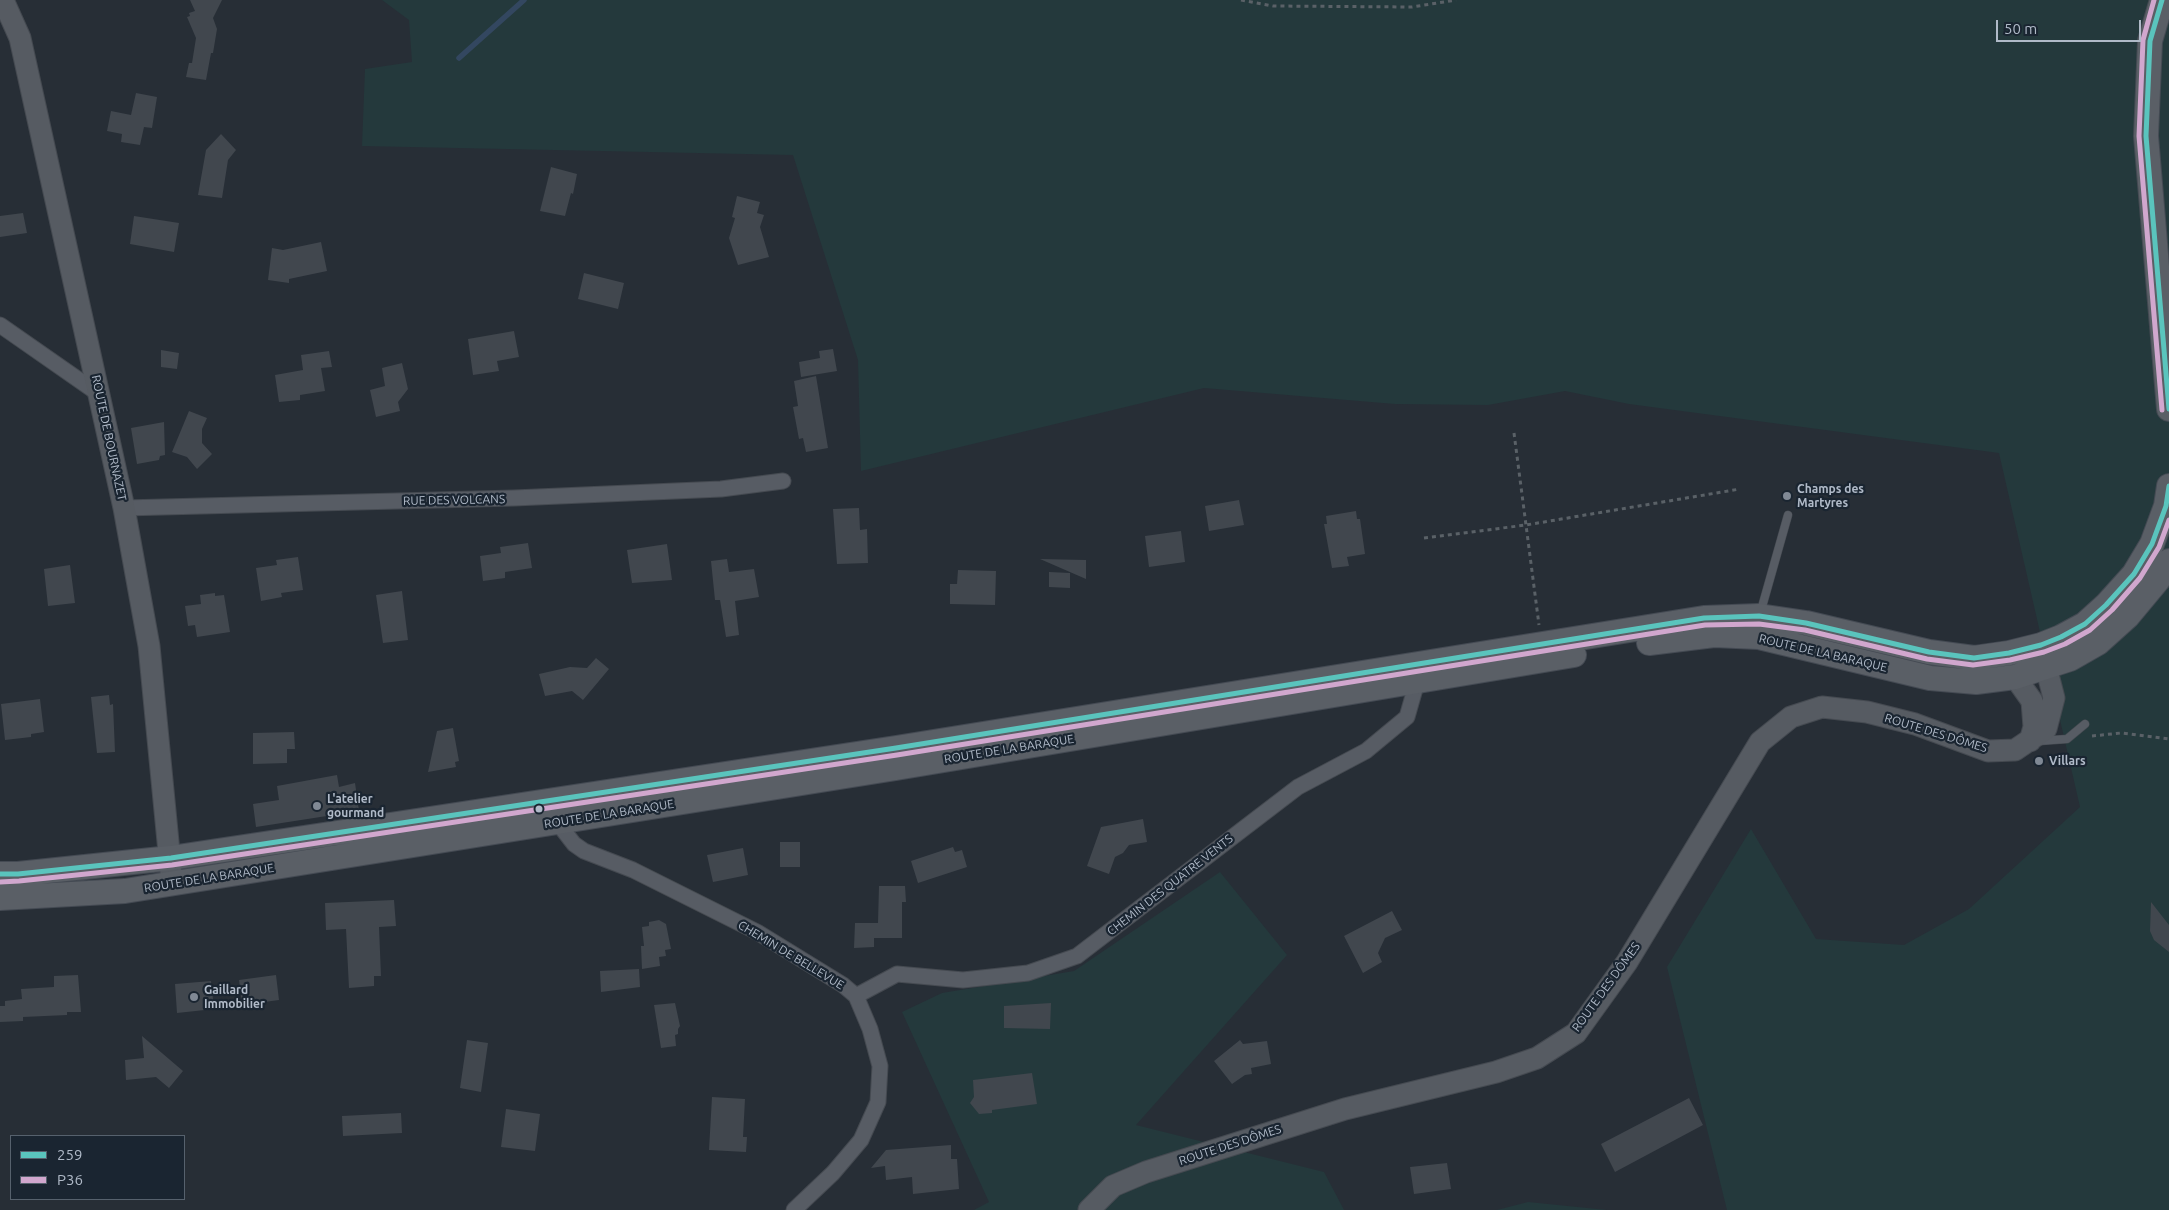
<!DOCTYPE html>
<meta charset="utf-8">
<style>
body{margin:0}
#map{position:relative;width:2169px;height:1210px;overflow:hidden;background:#272e36;font-family:Ubuntu,sans-serif}
canvas{display:block}
.legend{position:absolute;left:10px;top:1135px;width:175px;height:65px;box-sizing:border-box;background:#1a2531;border:1px solid #56616d;margin:0;padding:6px 9px;list-style:none;font-size:15px;color:#b0bac8}
.legend li{display:flex;align-items:center;gap:10px;height:25px}
.legend b{width:25px;border:1px solid #56616d}
.scale{position:absolute;left:1996px;top:20px;width:145px;height:22px;box-sizing:border-box;border:2px solid #b0bac8;border-top:0;padding-left:6px;font-size:15px;line-height:18px;white-space:nowrap;color:#b0bac8;-webkit-text-stroke:4px #1a2531;paint-order:stroke}
</style>
<div id="map">
<canvas width="2169" height="1210"></canvas>
<ul class="legend">
<li><b style="height:6px;background:#5ac4bd"></b>259</li>
<li><b style="height:6px;background:#d1a7ce"></b>P36</li>
</ul>
<div class="scale">50 m</div>
</div>
<script>
const ctx = document.querySelector('canvas').getContext('2d');
ctx.lineJoin = 'round';
function fillPath(path, color) { ctx.fillStyle = color; ctx.fill(path, 'evenodd'); }
const shape = rows => new Path2D(rows.map(r => 'M' + r).join(''));
function strokePath(path, color, width, dash) { ctx.strokeStyle = color; ctx.lineWidth = width; ctx.lineCap = dash ? 'butt' : 'round'; ctx.setLineDash(dash || []); ctx.stroke(path); }
function write(font, color, halo, rows, align = 'center') {
  ctx.font = font + ' Ubuntu,sans-serif'; ctx.lineWidth = 4.5; ctx.setLineDash([]); ctx.textBaseline = 'middle'; ctx.strokeStyle = halo; ctx.fillStyle = color; for (const [text, x, y, turn = 0] of rows) {
    ctx.save(); ctx.translate(x, y); ctx.rotate((+turn || 0) * Math.PI / 180); ctx.textAlign = isNaN(turn) ? turn : align; if (halo) ctx.strokeText(text, 0, 0); ctx.fillText(text, 0, 0); ctx.restore();
  }
}
fillPath(shape([
 [382,0,2169,0,2169,1210,1727,1210,1667,967,1751,829,1816,939,1904,945,1969,909,2080,807,1999,453,1629,404,1565,391,1488,405,1395,404,1204,388,861,471,858,360,793,155,362,146,365,69,412,62,409,20],
 [1220,872,1287,955,1136,1125,1324,1172,1344,1210,974,1210,989,1202,902,1012,942,993,1074,971],
 [1528,1202,1607,1210,1497,1210]
]), '#24393c');
strokePath(shape([
 [459,58,524,0]
]), '#334760', 5.5);
fillPath(shape([
 [190,0,222,0,213,18,217,29,213,53,211,53,206,80,186,77,189,63,192,63,196,38,187,17,190,16,189,13,195,11],
 [136,93,157,97,152,128,144,127,140,145,121,142,122,134,107,131,111,111,131,115],
 [221,134,236,150,228,160,222,198,198,195,206,150],
 [551,167,577,174,573,194,571,193,565,216,540,211],
 [737,196,760,202,757,213,764,215,760,227,769,257,738,265,729,238,735,218,732,217],
 [23,213,27,233,0,237,0,216],
 [134,216,179,223,174,252,130,244],
 [321,242,327,271,289,279,289,283,268,280,272,248,283,250],
 [584,273,624,283,618,309,578,299],
 [514,331,519,357,497,361,499,371,473,375,468,339],
 [833,349,837,371,801,377,799,362,820,358,819,351],
 [161,350,179,353,177,369,161,367],
 [329,351,332,367,321,368,325,391,300,395,300,400,279,402,275,375,303,370,301,355],
 [402,363,408,389,398,402,400,411,376,417,370,390,385,386,382,368],
 [816,376,828,448,806,452,803,438,799,439,793,407,798,406,794,381],
 [189,411,207,418,202,429,202,443,212,454,197,469,187,457,172,452],
 [164,422,165,455,160,456,159,460,137,464,131,428],
 [1239,500,1244,525,1209,531,1205,506],
 [859,508,860,530,867,529,868,563,837,564,833,509],
 [1356,511,1357,519,1360,519,1365,554,1347,557,1349,566,1332,568,1324,524,1327,524,1326,516],
 [1181,531,1185,562,1149,567,1145,536],
 [528,543,532,568,505,572,505,578,483,581,480,556,501,553,500,547],
 [667,544,672,580,632,583,627,550],
 [298,557,303,590,281,593,282,597,261,601,256,568,277,565,276,560],
 [727,559,729,572,754,569,759,597,735,601,739,635,726,637,720,600,715,600,711,561],
 [1040,559,1086,560,1086,579],
 [70,565,75,603,48,606,44,569],
 [958,570,996,571,995,605,950,604,950,584,957,584],
 [1049,572,1070,573,1070,588,1049,587],
 [402,591,408,640,383,643,376,595],
 [215,593,215,596,224,595,230,632,197,637,195,625,188,626,185,606,201,604,200,595],
 [596,658,609,669,583,700,572,691,545,696,539,674,570,667,587,668],
 [109,695,110,705,113,704,115,752,97,753,91,697],
 [40,699,44,732,31,734,31,737,5,740,1,704],
 [453,728,459,761,455,762,456,767,428,772,437,731],
 [294,732,295,749,287,749,287,763,253,764,253,733],
 [337,775,339,787,355,783,359,811,256,827,253,804,279,800,277,786],
 [1143,819,1147,842,1129,845,1123,853,1115,857,1109,874,1087,866,1101,827],
 [780,842,800,842,800,867,780,867],
 [953,847,955,852,962,850,967,867,918,883,911,861],
 [743,848,748,875,713,882,707,855],
 [879,886,905,886,906,902,902,902,902,938,874,938,874,947,854,948,855,923,878,923],
 [394,900,396,926,379,927,381,976,374,976,374,986,349,988,346,929,326,930,325,903],
 [2151,902,2169,925,2169,952,2154,940,2150,931],
 [1392,911,1402,930,1385,938,1378,953,1382,962,1363,973,1344,936],
 [659,920,666,924,671,949,665,950,666,956,659,957,660,966,642,969,641,946,644,946,642,927,649,926,649,922],
 [639,969,640,987,601,992,600,971],
 [78,975,81,1012,67,1012,67,1015,23,1017,23,1021,0,1022,0,1006,5,1006,5,1001,22,999,21,989,54,987,54,976],
 [276,975,279,1000,242,1005,239,980],
 [211,981,214,1009,177,1013,175,984],
 [675,1003,680,1026,678,1029,678,1034,675,1035,676,1046,661,1048,654,1005],
 [1051,1003,1050,1029,1004,1028,1004,1006],
 [142,1036,183,1071,169,1088,156,1077,126,1080,125,1060,144,1058],
 [467,1040,488,1043,481,1092,460,1088],
 [1240,1040,1243,1044,1267,1041,1271,1064,1251,1068,1252,1074,1245,1075,1232,1084,1214,1061],
 [1032,1073,1037,1104,992,1110,992,1113,979,1114,970,1103,974,1097,973,1080],
 [712,1097,745,1099,743,1137,747,1137,746,1152,709,1150],
 [1689,1098,1703,1125,1615,1172,1601,1144],
 [506,1109,540,1114,535,1151,501,1147],
 [401,1113,402,1133,343,1136,342,1116],
 [951,1145,951,1159,957,1159,959,1189,913,1194,912,1177,886,1180,885,1166,871,1168,886,1150],
 [1447,1163,1451,1189,1414,1194,1410,1167]
]), '#41474e');
const lane = shape([
 [1760,614,1788,515],
 [2039,741,2067,739,2085,724]
]);
const street = shape([
 [0,325,99,394],
 [124,508,514,498,721,489,783,481],
 [554,816,557,822,574,844,584,851,633,870,757,932,843,985,856,996,870,1029,880,1066,878,1102,861,1140,833,1173,794,1210],
 [856,996,897,974,963,980,1028,973,1077,956,1298,787,1366,751,1407,717,1417,682,1416,676]
]);
const secondary = shape([
 [3,0,20,38,124,508,149,646,172,883],
 [2029,668,2015,677,2032,701,2034,727,2030,741],
 [1089,1210,1113,1186,1146,1172,1345,1109,1496,1072,1537,1058,1576,1033,1627,962,1760,742,1791,717,1822,707,1867,712,1915,724,1988,751,2015,750,2046,729,2054,698,2044,659,2037,658]
]);
const primary = shape([
 [2162,0,2150,41,2146,136,2169,409],
 [1649,643,1714,635,1759,637,1930,678,1976,682,2015,677,2070,659,2098,643,2128,616,2158,580,2169,561],
 [0,874,18,874,171,858,423,820,896,748,1704,618,1759,616,1806,623,1929,652,1974,658,2009,653,2041,645,2061,637,2085,624,2106,605,2134,574,2152,544,2166,506,2169,486],
 [0,898,125,891,896,768,1574,655]
]);
strokePath(lane, '#454a51', 9);
strokePath(street, '#454a51', 17);
strokePath(secondary, '#454a51', 23);
strokePath(primary, '#444a53', 26);
strokePath(shape([
 [1241,0,1273,6,1412,7,1456,0],
 [1514,433,1539,625],
 [1424,538,1526,525,1740,489],
 [2092,736,2121,733,2169,739]
]), '#5a6167', 3, [4, 4]);
strokePath(lane, '#575c64', 8);
strokePath(street, '#575c64', 15);
strokePath(secondary, '#565b62', 21);
strokePath(primary, '#5a5f66', 24);
strokePath(shape([
 [2162,0,2150,41,2146,136,2169,409],
 [0,874,18,874,171,858,896,748,1704,618,1759,616,1806,623,1929,652,1974,658,2009,653,2041,645,2061,637,2085,624,2106,605,2134,574,2152,544,2166,506,2169,486]
]), '#5ac4bd', 5);
strokePath(shape([
 [2154,0,2143,40,2139,136,2162,410],
 [0,882,19,881,172,865,897,755,1705,625,1759,624,1805,630,1927,659,1973,665,2010,660,2044,652,2065,644,2090,630,2112,610,2140,578,2159,547,2169,520]
]), '#d1a7ce', 5);
for (const [x, y, r, color] of [
 [1787,496,5,"#808995"],
 [2039,761,5,"#808995"],
 [317,806,5,"#808995"],
 [539,809,4.5,"#b0bac8"],
 [194,997,5,"#808995"]
]) { const dot = new Path2D(); dot.arc(x, y, r, 0, 2 * Math.PI); ctx.fillStyle = color; ctx.fill(dot); strokePath(dot, '#1a2531', 2); }
write('12px', '#b0bac8', '#1a2531', [
 ["ROUTE DE BOURNAZET",109,438,78],
 ["RUE DES VOLCANS",454,500,-1],
 ["ROUTE DE LA BARAQUE",1823,653,13],
 ["ROUTE DES DÔMES",1936,733,17],
 ["ROUTE DE LA BARAQUE",1009,749,-9],
 ["ROUTE DE LA BARAQUE",609,814,-9],
 ["ROUTE DE LA BARAQUE",209,878,-9],
 ["CHEMIN DES QUATRE VENTS",1170,885,-38],
 ["CHEMIN DE BELLEVUE",791,955,31],
 ["ROUTE DES DÔMES",1606,987,-54],
 ["ROUTE DES DÔMES",1230,1145,-18]
]);
write('bold 12px', '#b0bac8', '#1a2531', [
 ["Champs des",1797,489],
 ["Martyres",1797,503],
 ["Villars",2049,761],
 ["L'atelier",327,799],
 ["gourmand",327,813],
 ["Gaillard",204,990],
 ["Immobilier",204,1004]
], 'left');
</script>
